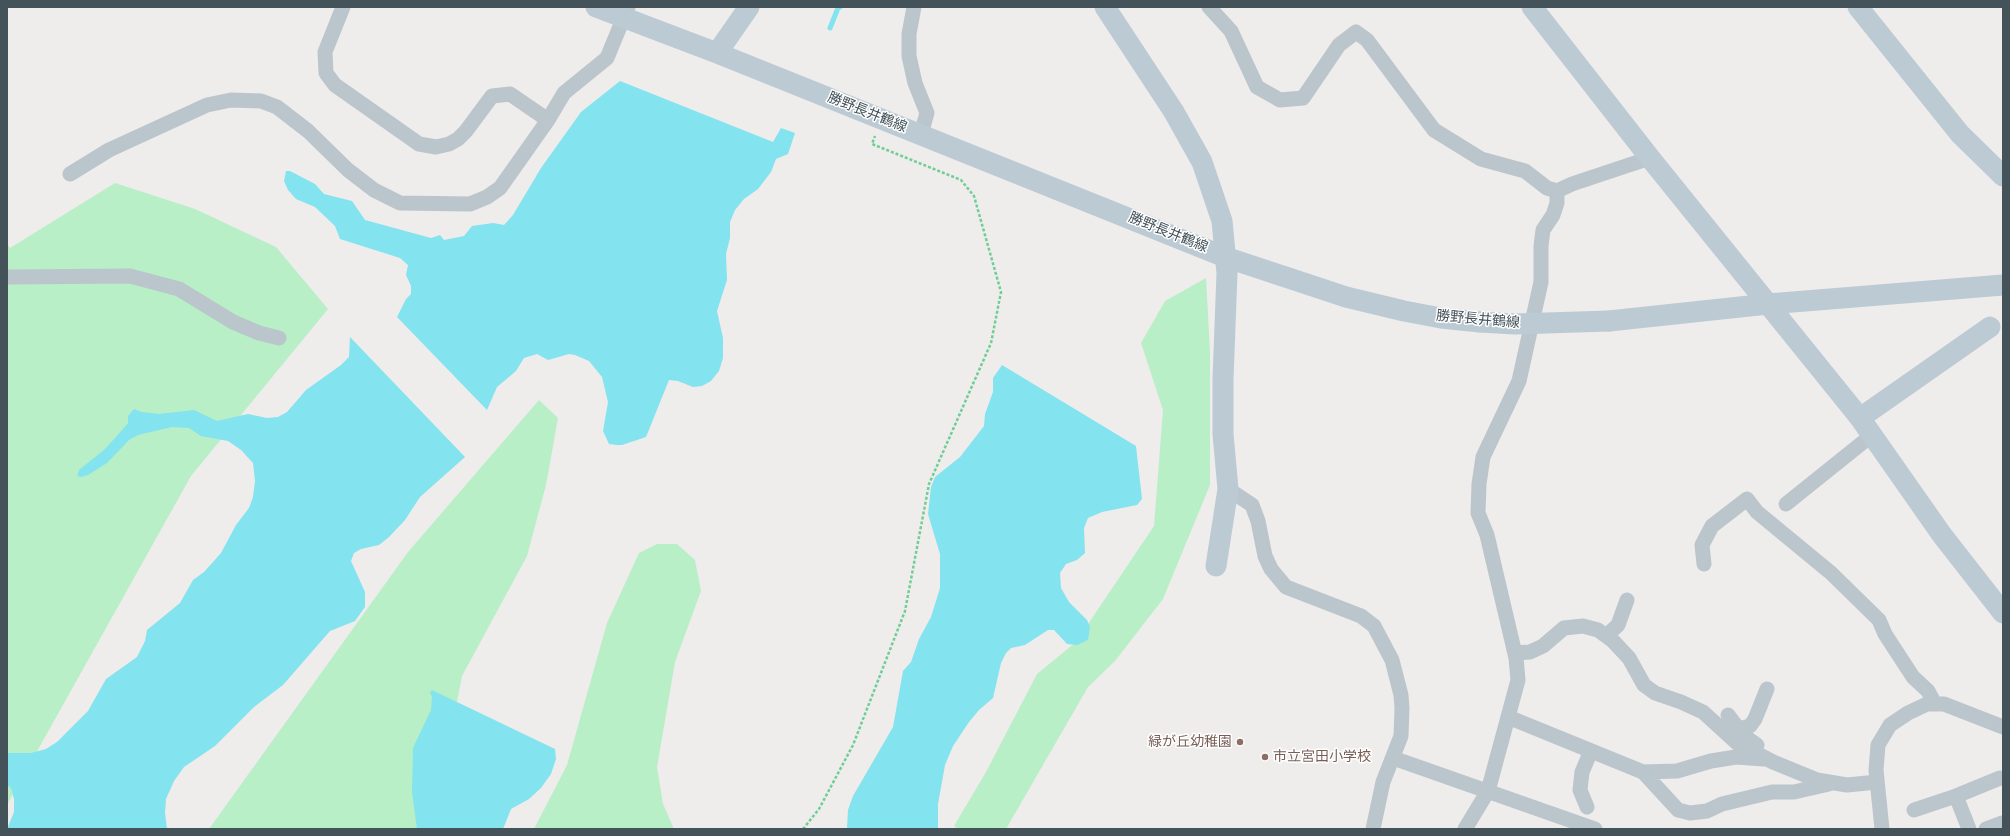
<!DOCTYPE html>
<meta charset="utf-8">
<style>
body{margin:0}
#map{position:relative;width:2010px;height:836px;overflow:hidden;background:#efecec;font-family:"Roboto Condensed",sans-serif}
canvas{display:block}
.frame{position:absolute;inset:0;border:8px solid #44525a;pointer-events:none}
</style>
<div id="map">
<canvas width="2010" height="836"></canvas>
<div class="frame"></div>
</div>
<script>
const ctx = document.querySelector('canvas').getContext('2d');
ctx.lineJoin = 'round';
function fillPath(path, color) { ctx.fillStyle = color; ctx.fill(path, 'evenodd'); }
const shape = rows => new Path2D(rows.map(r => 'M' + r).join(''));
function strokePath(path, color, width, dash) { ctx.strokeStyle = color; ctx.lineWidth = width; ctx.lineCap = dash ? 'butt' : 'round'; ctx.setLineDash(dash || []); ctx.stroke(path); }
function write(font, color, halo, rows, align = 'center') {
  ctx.font = font + ' "Roboto Condensed","Noto Sans JP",sans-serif'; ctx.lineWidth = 3; ctx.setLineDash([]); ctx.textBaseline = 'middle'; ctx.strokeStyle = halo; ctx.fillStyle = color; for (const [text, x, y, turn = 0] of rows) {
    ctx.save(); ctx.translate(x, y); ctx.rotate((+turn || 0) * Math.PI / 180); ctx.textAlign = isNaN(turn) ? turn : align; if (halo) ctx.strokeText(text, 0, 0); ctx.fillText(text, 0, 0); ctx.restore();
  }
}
fillPath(shape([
 [115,183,195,209,276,247,328,309,191,476,7,805,7,244,10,248],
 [1206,278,1210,351,1210,485,1163,599,1115,661,1088,687,1006,829,958,829,954,826,986,772,1037,674,1076,642,1154,526,1163,410,1141,343,1165,301],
 [539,400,558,418,546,485,527,556,462,676,432,829,209,829,408,552],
 [657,544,677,544,695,560,701,591,675,662,657,767,663,804,674,829,534,829,567,765,607,623,639,553]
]), '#b8efc7');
fillPath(shape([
 [620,81,773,142,781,128,795,133,788,154,776,159,771,172,758,189,744,199,735,210,730,222,730,238,726,254,727,280,717,311,723,338,723,358,719,371,711,381,702,386,693,387,678,381,669,380,646,437,622,445,617,445,609,444,603,431,608,402,602,377,589,361,575,355,569,354,548,360,537,354,524,358,516,371,497,387,487,410,397,317,406,299,411,294,411,286,406,275,408,265,400,258,340,239,335,226,315,207,296,199,288,190,284,181,286,171,290,171,315,184,324,194,352,201,365,220,431,238,440,235,444,240,464,236,472,226,493,223,504,225,513,215,541,168,581,112],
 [350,337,465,457,420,497,405,520,389,537,379,545,361,549,354,553,351,561,365,592,365,607,355,621,330,631,283,685,254,707,215,746,184,767,174,781,166,799,165,813,167,829,7,829,14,812,14,799,11,788,7,785,7,753,31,753,46,749,57,742,88,711,106,679,137,657,145,641,147,630,180,603,193,580,204,572,221,553,236,525,249,508,253,497,255,481,253,463,241,450,228,441,201,436,189,428,172,427,138,435,129,440,107,463,88,475,81,477,77,476,79,470,104,450,116,437,128,423,128,416,134,409,142,412,159,414,194,410,217,421,248,414,267,418,278,417,287,412,306,390,341,365,349,357],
 [1002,365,1136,446,1142,499,1137,505,1102,512,1088,518,1084,528,1085,553,1077,560,1066,564,1060,573,1061,588,1069,602,1087,620,1090,627,1088,640,1077,645,1067,644,1054,630,1048,630,1025,645,1011,648,1006,653,1001,663,993,698,979,710,969,722,953,746,945,765,938,804,938,829,847,829,848,810,853,796,893,727,903,671,911,662,919,639,931,617,940,588,940,554,928,514,931,487,935,477,960,457,984,426,985,414,993,392,993,378],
 [432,690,555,749,556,759,551,774,541,788,529,799,511,809,503,829,417,829,412,792,413,748,431,710,432,697,430,692]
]), '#83e3ee');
strokePath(shape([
 [830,28,838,8,840,7]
]), '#83e3ee', 5);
strokePath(shape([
 [803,829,819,809,853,745,905,611,929,484,991,343,1001,292,974,196,961,180,872,144,875,136]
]), '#6fce95', 2.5, [3, 2]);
strokePath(shape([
 [343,7,325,52,326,73,335,85,419,144,436,147,449,144,458,139,466,131,492,96,510,94,548,120],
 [914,7,909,34,909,56,915,83,927,113,921,134],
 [1209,7,1231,31,1257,87,1280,100,1303,98,1339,45,1356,32,1367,40,1434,130,1481,159,1525,171,1547,188,1557,191,1572,184,1650,158],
 [70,174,109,150,207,105,231,100,261,101,277,107,308,131,348,170,374,190,400,203,470,204,487,197,500,188,548,120,564,93,607,58,628,7],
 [7,277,130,276,179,289,233,322,259,333,279,338],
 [1228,489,1252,505,1258,521,1265,556,1271,569,1286,587,1361,616,1374,626,1392,660,1401,695,1402,708,1401,736,1383,782,1373,829],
 [1786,504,1872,435],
 [1704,564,1702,545,1712,526,1747,499,1757,512,1831,573,1879,620,1885,634,1913,677,1928,691,1935,704],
 [1606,636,1618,625,1627,600],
 [1515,653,1530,652,1543,646,1564,628,1583,626,1598,630,1613,641,1629,658,1644,685,1655,693,1681,702,1703,712,1737,743,1773,762,1817,780,1847,785,1877,782],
 [1728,715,1743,735,1757,745],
 [1508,717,1643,772,1677,771,1711,761,1736,757,1764,759],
 [1739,729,1750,726,1755,719,1767,689],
 [1393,758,1595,829],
 [1643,772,1678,810,1690,813,1707,811,1722,804,1772,792,1794,792,1829,784],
 [1956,796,1969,829],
 [1587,807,1580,790,1582,772,1591,751],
 [1914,810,1956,796,2000,778],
 [1465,829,1488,791,1518,680,1516,658,1487,535,1478,513,1479,484,1483,457,1519,381,1541,282,1541,246,1543,230,1553,215,1557,203,1557,191],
 [1882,829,1876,770,1878,745,1890,725,1908,713,1927,704,1944,704,2003,727],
 [1986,829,2002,823]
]), '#bac6cc', 15);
strokePath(shape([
 [596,7,717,53,1225,257,1346,297,1404,311,1441,318,1480,322],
 [1105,7,1174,112,1202,162,1222,221,1227,273,1223,379,1223,434,1228,489,1216,566],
 [1532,7,1650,158,1860,418,1942,535,2003,613],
 [1858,7,1960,134,2003,176],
 [717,53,749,7],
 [1609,321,1768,304,2003,285],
 [1860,418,1990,327]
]), '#bccad4', 21);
strokePath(shape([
 [1480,322,1515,324,1609,321]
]), '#bccad4', 21);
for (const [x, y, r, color] of [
 [1240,742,4,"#8d6e63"],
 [1265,757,4,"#8d6e63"]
]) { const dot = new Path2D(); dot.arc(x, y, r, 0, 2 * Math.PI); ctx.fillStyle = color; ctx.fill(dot); strokePath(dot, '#fff', 1.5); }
write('14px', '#44525a', '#fff', [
 ["勝野長井鶴線",867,113,22],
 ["勝野長井鶴線",1168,233,22],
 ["勝野長井鶴線",1478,320,5]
]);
write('14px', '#785e54', '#fff', [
 ["緑が丘幼稚園",1232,742],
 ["市立宮田小学校",1273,757,"left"]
], 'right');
</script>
